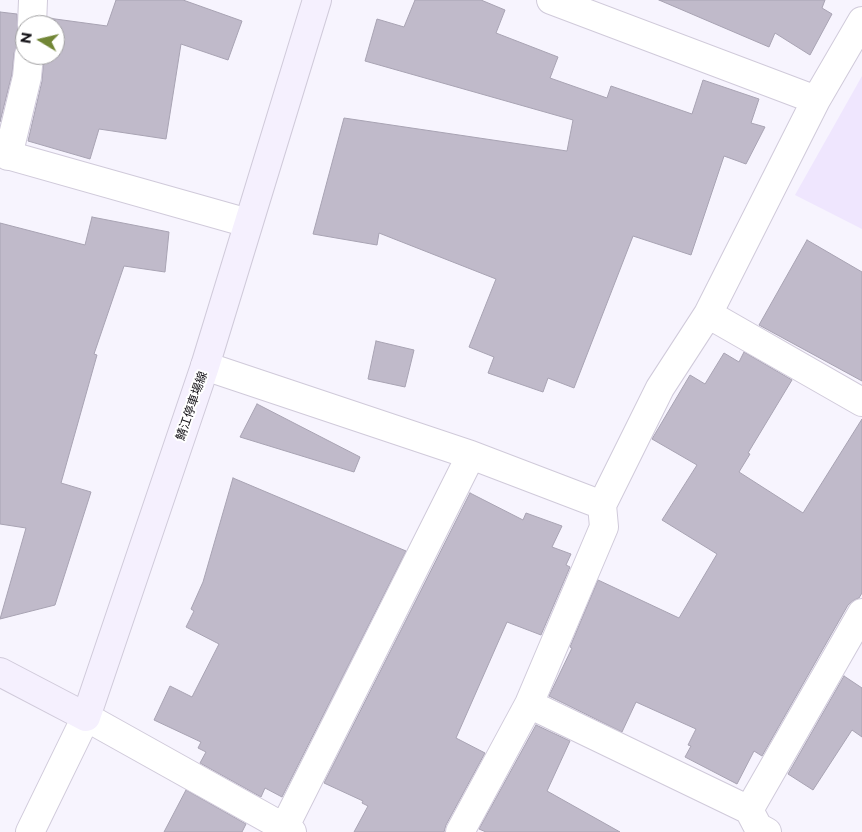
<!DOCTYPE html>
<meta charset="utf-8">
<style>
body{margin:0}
#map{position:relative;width:862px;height:832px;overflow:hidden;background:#f7f4fe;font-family:Montserrat,sans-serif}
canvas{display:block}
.north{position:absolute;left:15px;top:15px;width:50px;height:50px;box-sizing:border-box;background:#fff;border:1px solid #a09fa1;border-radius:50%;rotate:279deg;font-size:14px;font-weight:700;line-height:20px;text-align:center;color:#110f14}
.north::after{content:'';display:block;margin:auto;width:18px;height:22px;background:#728636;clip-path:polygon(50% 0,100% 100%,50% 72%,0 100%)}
</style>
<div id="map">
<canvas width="862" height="832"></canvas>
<div class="north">N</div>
</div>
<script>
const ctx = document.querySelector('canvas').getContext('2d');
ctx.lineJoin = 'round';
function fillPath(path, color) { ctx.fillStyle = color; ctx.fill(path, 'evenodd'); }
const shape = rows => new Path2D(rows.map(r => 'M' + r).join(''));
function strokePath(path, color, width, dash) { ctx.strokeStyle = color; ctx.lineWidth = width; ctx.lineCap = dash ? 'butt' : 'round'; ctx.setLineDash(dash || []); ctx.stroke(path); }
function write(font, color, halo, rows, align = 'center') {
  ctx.font = font + ' Montserrat,"Noto Sans JP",sans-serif'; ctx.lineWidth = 4; ctx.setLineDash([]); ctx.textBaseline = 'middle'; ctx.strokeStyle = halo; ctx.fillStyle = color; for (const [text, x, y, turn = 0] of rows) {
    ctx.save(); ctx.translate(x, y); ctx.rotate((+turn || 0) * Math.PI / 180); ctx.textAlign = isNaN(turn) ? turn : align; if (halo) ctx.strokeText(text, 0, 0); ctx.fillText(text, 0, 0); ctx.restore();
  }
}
fillPath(shape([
 [862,76,862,229,795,195]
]), '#efe6fe');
const building = shape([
 [116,0,183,0,242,21,228,60,181,44,166,139,99,129,90,159,28,141,42,81,44,55,55,55,55,25,48,25,48,18,107,26,116,0],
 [415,0,481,0,505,10,496,33,558,57,550,78,607,98,611,86,692,114,703,80,759,99,751,123,765,127,746,164,724,156,691,255,633,236,574,388,548,378,543,392,488,373,494,357,469,347,496,279,379,233,377,245,313,234,344,118,567,151,573,120,365,61,377,19,404,27,415,0],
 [659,0,825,0,822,8,832,14,810,55,775,33,769,47,659,0],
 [0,12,17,14,18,32,25,39,17,46,14,53,12,74,0,122,0,12],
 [92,217,169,232,165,272,124,266,94,354,97,355,61,483,91,492,55,605,0,619,26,528,0,524,0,223,85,245,92,217],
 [807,240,862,272,862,381,759,325,807,240],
 [376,341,414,350,405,387,368,379,376,341],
 [744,352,792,380,748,453,750,454,739,472,803,513,862,419,862,593,859,598,854,600,848,605,762,756,754,751,737,784,685,757,691,746,688,745,696,729,636,702,622,732,549,696,572,648,570,647,598,580,679,618,717,554,662,520,697,465,652,439,690,375,705,384,724,353,739,362,744,352],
 [257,404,360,457,354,472,240,437,257,404],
 [233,478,406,551,282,797,265,788,261,797,200,763,206,752,198,748,201,742,154,720,170,686,192,697,219,644,186,627,194,611,191,609,203,582,233,478],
 [470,493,523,520,526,513,562,526,552,547,571,554,566,565,570,567,541,635,507,622,456,738,485,753,446,825,444,832,354,832,368,806,362,803,363,801,324,783,470,493],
 [844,676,862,688,862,737,852,730,813,790,788,774,844,676],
 [536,725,570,741,547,791,620,832,486,832,479,829,536,725],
 [186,790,246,824,242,832,164,832,186,790]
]);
fillPath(building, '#c0baca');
strokePath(building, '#a8a3b3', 1);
const minor = shape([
 [551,0,816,100],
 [32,25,33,0],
 [0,153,248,223],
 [8,156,27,77,29,55],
 [708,314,862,402],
 [205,366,471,455,602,505],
 [529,704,749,810,758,827,767,832],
 [86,717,292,832],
 [749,810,862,613],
 [284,828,471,455],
 [460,832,529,704,604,527,602,505,660,388,708,314,816,100,862,21]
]);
const tertiary = shape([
 [30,832,86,717]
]);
const secondary = shape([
 [0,672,86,717,205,366,317,0]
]);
strokePath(minor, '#d0cada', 30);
strokePath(tertiary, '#d0cada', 30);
strokePath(secondary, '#d0cada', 30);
strokePath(minor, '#fff', 28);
strokePath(tertiary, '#fff', 28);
strokePath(secondary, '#f5f0fe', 28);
write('12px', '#110f14', '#fff', [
 ["鯖江停車場線",192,406,-71]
]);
</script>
